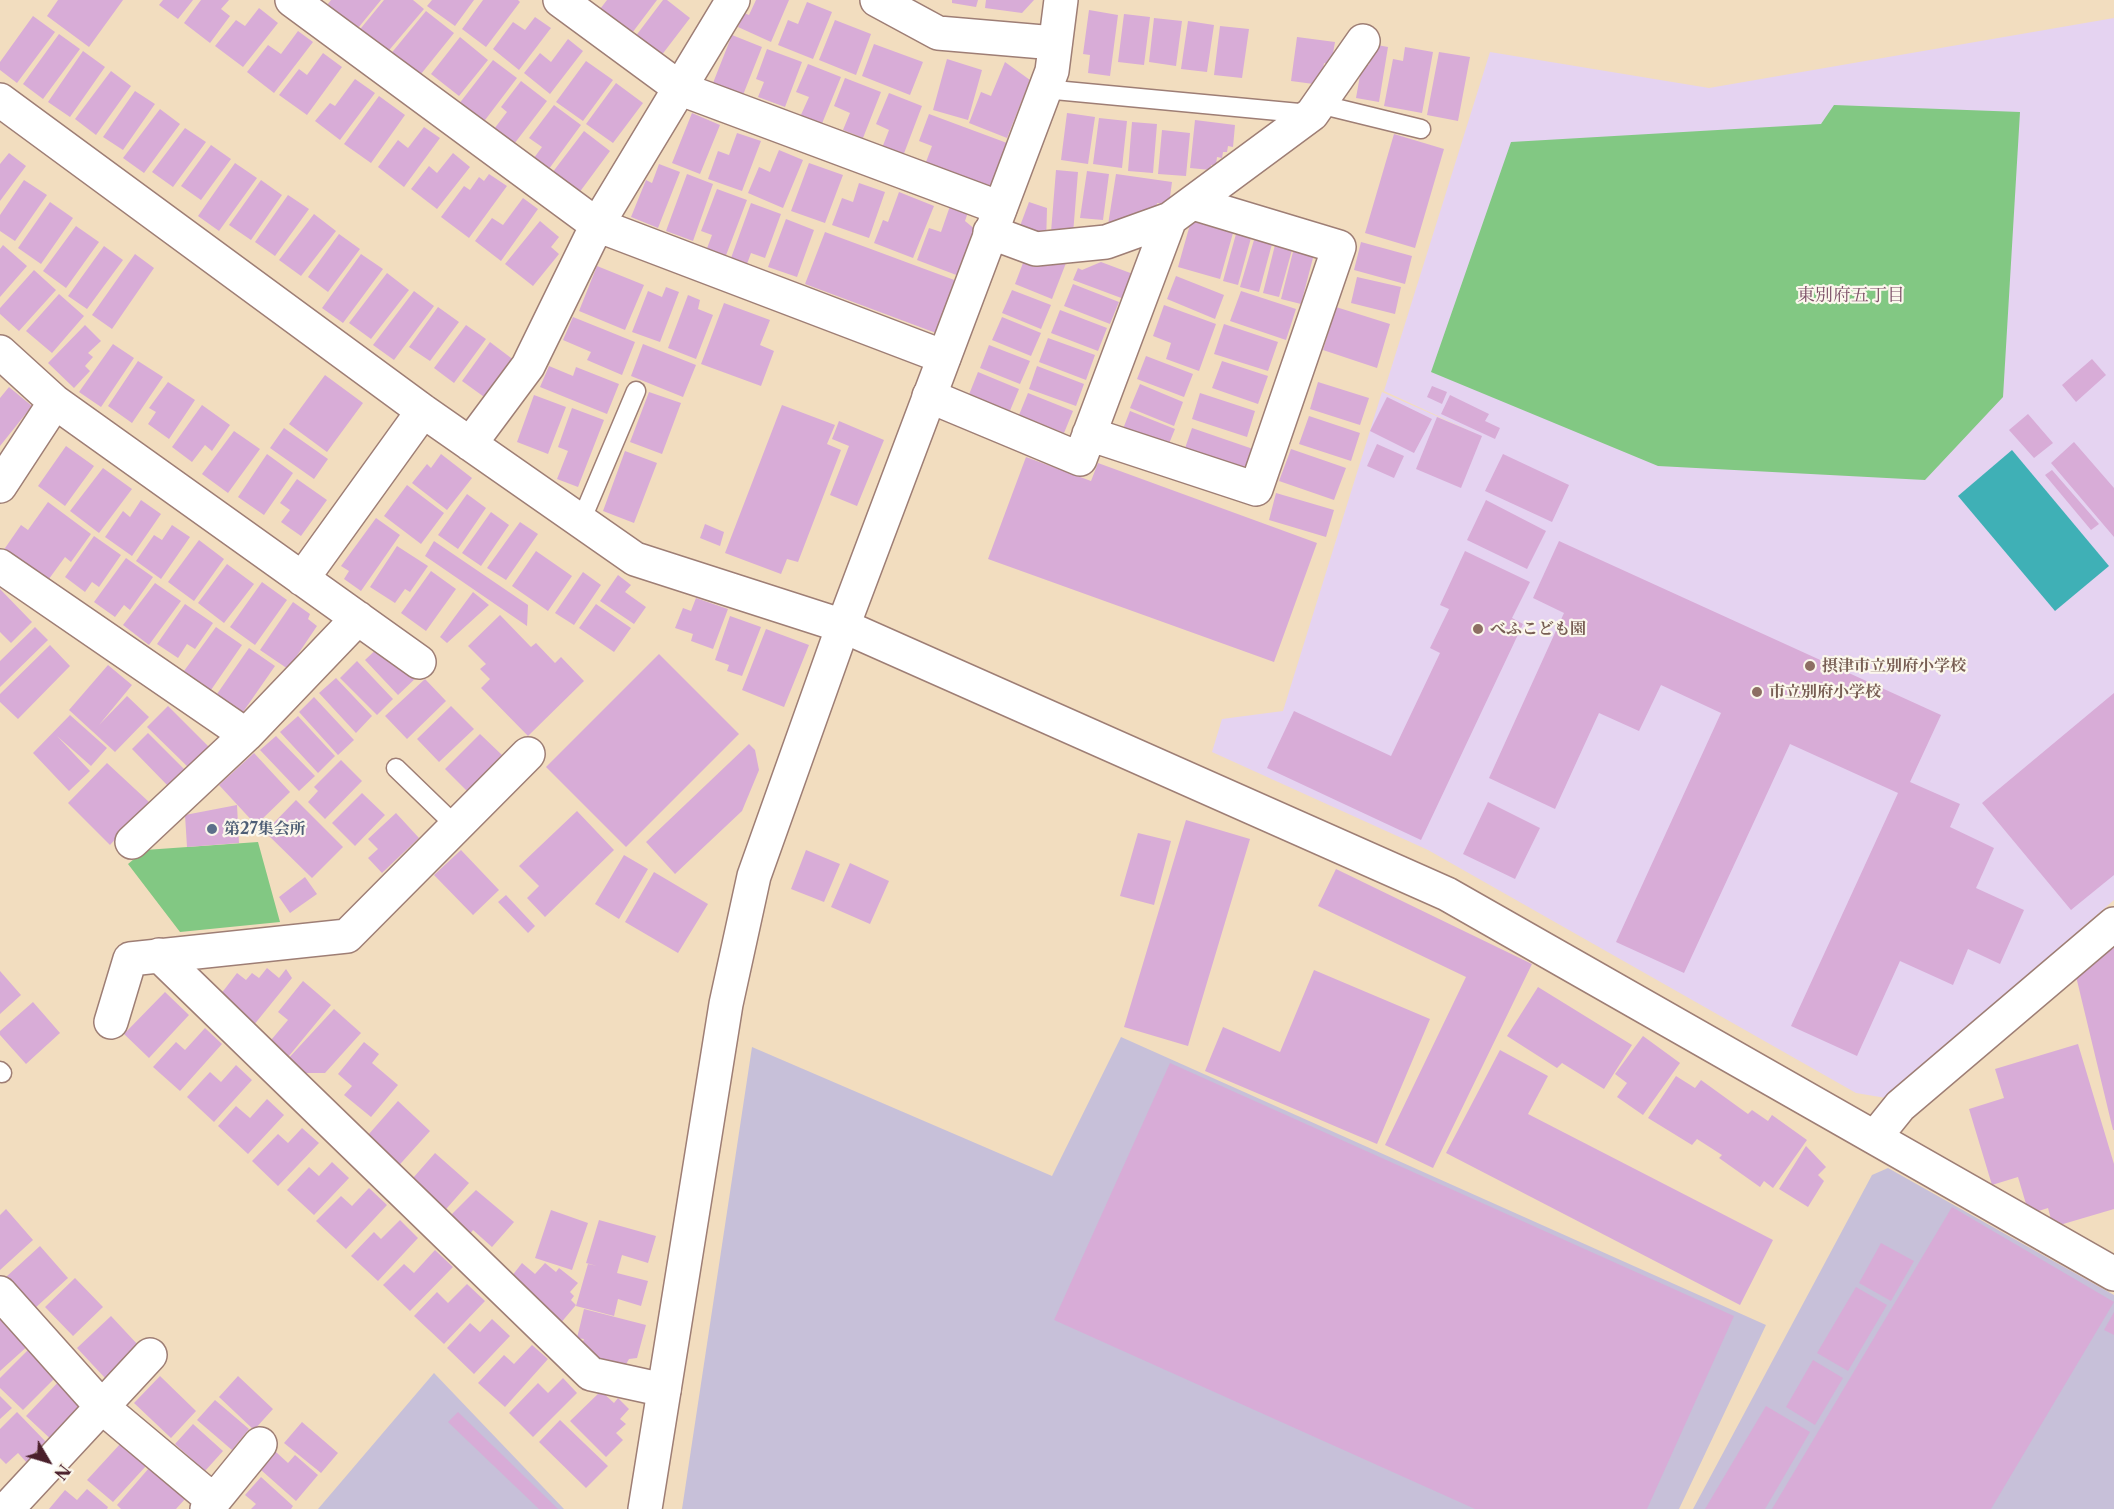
<!DOCTYPE html>
<meta charset="utf-8">
<style>
body{margin:0}
#map{position:relative;width:2114px;height:1509px;overflow:hidden;background:#f2ddbf;font-family:"Libre Caslon Text",serif}
canvas{display:block}
.north{position:absolute;left:18px;top:1431px;width:60px;height:60px;-webkit-text-stroke:4px #fbf7ec;paint-order:stroke;rotate:128deg;font-size:16px;font-weight:700;line-height:24px;text-align:center;color:#4a1f2b}
.north::after{content:'';display:block;margin:auto;width:21px;height:27px;background:#4a1f2b;clip-path:polygon(50% 0,100% 100%,50% 72%,0 100%)}
</style>
<div id="map">
<canvas width="2114" height="1509"></canvas>
<div class="north">N</div>
</div>
<script>
const ctx = document.querySelector('canvas').getContext('2d');
ctx.lineJoin = 'round';
function fillPath(path, color) { ctx.fillStyle = color; ctx.fill(path, 'evenodd'); }
const shape = rows => new Path2D(rows.map(r => 'M' + r).join(''));
function strokePath(path, color, width, dash) { ctx.strokeStyle = color; ctx.lineWidth = width; ctx.lineCap = dash ? 'butt' : 'round'; ctx.setLineDash(dash || []); ctx.stroke(path); }
function write(font, color, halo, rows, align = 'center') {
  ctx.font = font + ' "Libre Caslon Text","Noto Serif JP",serif'; ctx.lineWidth = 4.5; ctx.setLineDash([]); ctx.textBaseline = 'middle'; ctx.strokeStyle = halo; ctx.fillStyle = color; for (const [text, x, y, turn = 0] of rows) {
    ctx.save(); ctx.translate(x, y); ctx.rotate((+turn || 0) * Math.PI / 180); ctx.textAlign = isNaN(turn) ? turn : align; if (halo) ctx.strokeText(text, 0, 0); ctx.fillText(text, 0, 0); ctx.restore();
  }
}
fillPath(shape([
 [2114,18,2114,900,1886,1098,1856,1093,1428,850,1212,752,1222,719,1283,711,1382,392,1477,434,1384,391,1490,52,1709,88]
]), '#e5d3f1');
fillPath(shape([
 [1121,1037,1766,1325,1679,1509,682,1509,752,1047,1052,1176],
 [1888,1168,2114,1295,2114,1509,1693,1509,1872,1175],
 [434,1373,564,1509,318,1509]
]), '#c7c0d9');
fillPath(shape([
 [1834,105,2020,112,2003,397,1925,480,1658,466,1431,372,1511,142,1821,124],
 [258,842,280,922,180,932,128,864,145,850]
]), '#82c883');
fillPath(shape([
 [2012,450,2109,566,2055,611,1958,496]
]), '#3fb0b6');
fillPath(shape([
 [58,0,123,0,89,47,47,16],
 [163,0,193,0,178,19,159,5],
 [201,0,229,0,221,9,230,16,210,43,184,23],
 [331,0,381,0,354,33,324,9],
 [384,0,413,0,424,9,385,55,357,33],
 [432,0,474,0,455,26,427,6],
 [483,0,518,0,520,2,486,47,462,29],
 [607,0,657,0,629,37,597,13],
 [663,0,667,0,690,18,661,56,635,37],
 [756,0,789,0,771,42,738,27,744,13,749,15],
 [952,0,978,0,976,7,952,3],
 [986,0,1034,0,1022,13,985,8],
 [807,2,832,12,813,59,778,45,788,20,798,24],
 [259,8,278,23,243,67,215,46,236,20,245,26],
 [1089,10,1118,15,1110,76,1088,73,1090,55,1083,54],
 [426,11,454,33,417,79,389,56],
 [1124,14,1150,17,1144,65,1118,62],
 [33,16,55,32,17,83,0,70,0,62],
 [535,17,551,28,519,70,493,49,513,22,525,30],
 [1154,18,1182,21,1176,66,1149,62],
 [835,20,871,34,856,75,819,60],
 [1188,21,1214,25,1207,72,1181,69],
 [1220,26,1249,29,1242,78,1214,75],
 [298,31,313,42,274,93,247,72,268,45,281,54],
 [59,34,80,49,43,99,23,84],
 [732,35,762,47,741,100,711,88],
 [460,37,488,60,459,96,431,74],
 [1297,37,1335,42,1331,65,1324,63,1321,85,1291,81],
 [568,39,583,51,550,94,524,73,540,53,551,62],
 [874,44,923,62,910,95,862,76],
 [1372,44,1388,47,1379,102,1356,98,1362,64,1369,65],
 [1405,47,1433,52,1422,113,1384,106,1393,59,1403,61],
 [767,49,802,62,785,107,758,97,764,82,756,79],
 [83,51,105,67,70,117,48,102],
 [1439,52,1470,57,1458,121,1427,115],
 [323,53,342,67,307,115,279,95,299,69,307,75],
 [947,59,982,70,968,120,933,110],
 [493,60,517,78,479,128,455,109],
 [586,61,613,80,583,121,556,102],
 [1005,62,1030,80,1007,138,969,123,981,92,991,96],
 [808,64,841,77,821,126,800,117,809,97,796,92],
 [111,71,131,86,96,135,75,119],
 [845,78,881,92,863,138,843,130,850,113,834,106],
 [355,79,375,93,340,140,315,121,330,103,335,106],
 [521,81,547,101,511,148,491,133,507,112,501,107],
 [616,83,643,103,613,143,586,124],
 [135,91,155,104,123,150,103,137],
 [889,93,922,106,903,156,882,148,889,130,876,124],
 [379,96,405,115,371,163,344,144],
 [554,105,581,125,546,173,531,162,542,147,529,138],
 [160,109,180,124,144,173,123,158],
 [692,113,720,125,700,174,672,163],
 [1067,113,1095,117,1088,164,1061,160],
 [929,114,1007,143,991,186,950,172,923,170,932,146,919,141],
 [1099,118,1127,121,1122,168,1093,164],
 [1195,120,1235,125,1233,147,1228,146,1227,152,1223,152,1222,158,1217,157,1216,165,1211,165,1211,170,1190,168],
 [1132,122,1157,124,1153,173,1128,171],
 [424,127,440,138,404,187,378,167,398,140,408,148],
 [185,128,206,142,173,187,152,172],
 [1162,130,1190,133,1186,176,1158,174],
 [584,131,610,151,576,197,549,177],
 [737,133,761,141,742,191,708,179,718,151,729,155],
 [1394,134,1444,149,1415,248,1365,233],
 [211,145,231,159,201,200,181,186],
 [779,150,803,160,783,208,748,193,759,167,770,172],
 [9,153,26,166,0,201,0,164],
 [453,153,470,167,437,209,411,189,429,166,437,173],
 [235,163,257,178,219,231,198,216],
 [809,163,843,175,825,223,791,211],
 [659,164,680,172,658,228,631,217,646,180,652,183],
 [1056,170,1078,172,1073,234,1051,232],
 [1087,171,1109,174,1103,220,1080,218],
 [489,174,507,186,469,238,441,217,464,186,470,190,479,177,484,181],
 [687,174,713,184,693,241,666,231],
 [1116,174,1172,182,1169,205,1157,203,1155,217,1108,225],
 [24,180,47,195,15,241,0,231,0,215],
 [261,180,282,195,251,240,229,225],
 [859,183,885,192,869,238,832,225,842,198,853,202],
 [717,189,747,200,725,258,706,251,712,235,701,231],
 [899,192,934,206,913,258,874,243,883,220,888,222],
 [288,195,309,209,275,256,255,242],
 [523,198,538,209,501,261,475,241,492,218,503,225],
 [50,202,73,218,41,264,18,248],
 [1029,202,1047,208,1046,245,1017,234],
 [751,203,781,214,765,258,751,253,747,264,731,258],
 [950,206,968,212,965,221,976,230,959,276,917,260,929,228,941,232],
 [314,214,336,231,301,276,279,260],
 [786,219,814,230,797,277,768,267],
 [540,221,559,237,551,247,559,254,533,286,505,264],
 [1191,221,1233,233,1220,279,1178,267],
 [76,226,99,242,66,288,43,271],
 [825,232,957,281,936,333,805,284],
 [339,234,360,249,328,292,308,277],
 [1236,234,1251,238,1238,285,1223,281],
 [1254,240,1272,244,1259,292,1240,287],
 [1361,242,1412,256,1405,284,1354,270],
 [3,245,27,266,0,297,0,249],
 [1275,245,1292,250,1279,297,1263,293],
 [104,246,123,260,87,309,68,296],
 [1294,248,1314,254,1301,304,1281,299],
 [135,254,154,268,112,329,92,315],
 [361,254,383,269,343,323,322,308],
 [1101,262,1133,274,1124,299,1073,280,1078,268,1082,270],
 [1023,263,1034,267,1036,263,1066,263,1052,299,1015,284],
 [597,266,644,285,625,330,579,311],
 [34,270,56,290,19,331,0,314,0,308],
 [387,273,409,290,371,339,349,323],
 [1176,276,1224,295,1215,319,1167,299],
 [1357,277,1401,287,1395,314,1351,303],
 [1073,284,1119,302,1110,324,1064,306],
 [666,287,679,292,660,342,632,332,648,291,662,297],
 [1012,290,1051,305,1041,329,1002,313],
 [414,291,434,306,394,360,373,345],
 [1241,291,1296,309,1286,340,1230,321],
 [59,294,84,316,52,353,26,331],
 [688,295,700,300,698,309,713,315,696,359,668,348],
 [724,303,770,320,760,345,774,351,761,386,701,364],
 [1164,305,1216,324,1199,371,1166,359,1171,343,1153,336],
 [438,307,459,322,430,361,409,347],
 [1336,307,1390,324,1377,368,1323,350],
 [1060,310,1107,328,1098,351,1051,333],
 [573,317,635,342,622,375,587,360,591,352,563,340],
 [1002,317,1041,333,1031,356,992,340],
 [1224,324,1278,342,1268,371,1214,354],
 [85,325,101,341,88,353,93,357,85,366,90,371,74,388,48,363],
 [466,325,486,339,454,383,434,368],
 [1048,338,1095,355,1086,380,1039,362],
 [490,342,515,361,487,399,462,381],
 [113,344,134,358,101,407,79,392],
 [643,344,696,365,683,397,631,376],
 [989,345,1030,361,1020,384,980,368],
 [1146,356,1193,374,1184,397,1137,379],
 [2092,359,2106,375,2076,402,2062,385],
 [138,361,163,377,132,423,108,406],
 [1222,361,1268,376,1258,404,1212,388],
 [549,366,573,376,576,367,619,384,607,414,540,387],
 [1037,366,1084,384,1076,406,1029,389],
 [978,372,1019,389,1009,413,968,397],
 [325,375,363,403,327,452,289,424],
 [168,382,195,400,169,439,148,424,156,412,149,408],
 [1318,382,1369,398,1360,425,1310,409],
 [1140,384,1183,402,1174,426,1130,408],
 [1432,386,1447,392,1442,404,1427,397],
 [9,387,32,406,0,446,0,398],
 [649,392,681,403,662,454,630,442],
 [1028,393,1073,411,1064,433,1019,415],
 [1200,393,1255,411,1247,437,1192,419],
 [534,395,566,407,548,454,517,442],
 [1450,395,1489,414,1485,421,1500,428,1495,439,1441,414],
 [1387,397,1432,419,1414,453,1370,431],
 [202,405,230,425,212,451,205,445,192,462,172,447],
 [782,405,835,425,827,444,841,450,798,562,787,559,781,574,725,553],
 [572,408,604,420,578,487,557,479,568,451,558,447],
 [1130,411,1175,429,1166,451,1121,434],
 [2028,414,2053,443,2034,458,2009,430],
 [1309,416,1360,433,1351,461,1299,444],
 [1437,417,1482,436,1461,488,1416,469],
 [839,421,884,440,857,506,830,495,849,446,832,439],
 [284,428,328,459,314,479,270,448],
 [1192,428,1253,449,1244,475,1183,454],
 [234,431,260,449,228,493,202,474],
 [2074,442,2114,488,2114,537,2051,463],
 [1377,444,1404,456,1394,478,1367,466],
 [66,446,94,466,65,506,38,486],
 [1291,449,1346,468,1334,500,1279,481],
 [625,451,657,463,634,523,603,511],
 [267,454,293,473,264,515,238,497],
 [441,454,472,478,447,510,412,483,427,464,431,468],
 [1503,454,1569,485,1552,522,1485,491],
 [1026,457,1091,481,1098,463,1317,543,1274,662,988,559],
 [103,468,132,489,99,533,70,511],
 [2052,470,2099,524,2091,530,2045,475],
 [297,479,327,500,301,536,281,522,290,510,280,503],
 [407,485,444,513,421,544,384,516],
 [1276,493,1334,510,1326,537,1269,520],
 [467,494,486,508,458,549,438,535],
 [141,500,161,514,132,556,105,537,123,511,130,517],
 [1486,500,1546,531,1527,569,1467,540],
 [48,502,91,534,71,562,65,557,46,583,3,551,21,525,28,530],
 [491,512,509,525,481,566,462,553],
 [376,518,400,535,361,591,344,579,349,571,341,566],
 [520,522,538,534,506,580,487,568],
 [705,524,724,532,720,546,700,538],
 [172,525,190,537,161,579,136,561,154,535,162,540],
 [94,536,121,555,99,587,92,582,85,592,65,577],
 [199,540,224,559,194,601,168,582],
 [434,541,528,605,527,626,425,556],
 [1559,541,1941,715,1910,782,1960,804,1950,827,1994,848,1976,888,2024,910,2000,964,1968,949,1953,985,1900,961,1857,1056,1791,1026,1898,793,1790,744,1684,973,1616,942,1721,713,1661,685,1639,731,1599,713,1555,809,1489,778,1564,613,1533,598],
 [397,546,428,566,410,592,405,589,395,603,370,587],
 [536,551,572,576,548,611,512,586],
 [1465,551,1530,582,1512,618,1523,624,1421,840,1267,768,1294,711,1391,756,1440,653,1430,648,1449,609,1440,605],
 [126,558,153,577,130,610,124,605,115,617,94,602],
 [227,564,254,584,224,623,198,603],
 [431,571,456,589,426,631,401,613],
 [583,572,601,585,574,625,555,613],
 [618,575,631,585,625,592,646,607,634,624,600,601],
 [262,582,287,600,255,645,230,627],
 [155,583,181,601,149,645,123,625],
 [0,589,32,622,11,643,0,632],
 [473,592,489,605,447,643,440,637],
 [696,598,728,609,713,649,691,641,693,634,675,628,683,608,691,611],
 [293,602,310,614,308,619,317,626,288,669,260,650],
 [185,604,213,623,195,649,187,644,178,658,157,644],
 [596,604,631,628,614,652,579,628],
 [500,615,531,647,536,643,555,663,561,657,584,681,528,736,481,688,490,679,480,669,486,664,468,646],
 [730,616,761,627,742,676,727,671,729,665,715,660],
 [35,627,48,640,0,687,0,661],
 [216,627,242,645,211,690,184,671],
 [766,629,809,645,784,707,742,690],
 [382,644,419,675,398,695,365,660],
 [50,645,70,666,18,719,0,702,0,694],
 [249,648,275,666,243,712,217,694],
 [659,654,739,734,626,847,546,767],
 [357,661,393,699,377,715,340,678],
 [108,665,132,685,99,725,127,696,149,717,115,752,69,710],
 [336,678,372,716,356,733,319,693],
 [425,679,446,701,407,739,385,716],
 [2114,693,2114,875,2071,910,1982,803],
 [314,697,354,740,338,755,299,712],
 [168,706,210,748,190,769,147,727],
 [451,706,474,729,439,762,417,739],
 [70,715,107,748,91,766,57,736,90,771,69,791,33,753],
 [298,716,335,756,318,773,280,732],
 [148,733,185,770,168,786,132,749],
 [480,734,502,755,467,791,445,769],
 [276,736,315,776,299,791,260,750],
 [749,744,755,750,759,770,742,811,675,874,646,842],
 [254,753,290,792,256,825,219,785],
 [341,760,362,781,325,819,308,802,318,791,314,787],
 [107,763,149,802,110,845,68,803],
 [362,793,385,815,355,846,332,823],
 [296,800,343,847,312,878,265,832],
 [1488,802,1540,828,1515,879,1463,854],
 [237,805,239,843,187,847,185,815],
 [577,811,614,850,545,917,527,898,539,886,519,866],
 [396,813,419,838,382,873,368,858,378,849,368,839],
 [1186,820,1250,839,1188,1046,1124,1027],
 [1138,833,1171,841,1154,905,1120,896],
 [461,850,499,890,473,915,434,875],
 [806,850,840,864,824,902,791,889],
 [624,855,648,869,619,919,595,904],
 [850,863,889,881,870,924,831,907],
 [1336,869,1532,964,1433,1168,1385,1145,1466,977,1318,906],
 [654,872,708,904,678,953,625,922],
 [305,877,317,894,290,913,279,897],
 [506,895,535,926,528,933,498,902],
 [2114,936,2114,1130,2113,1130,2074,968],
 [267,968,279,978,286,969,292,978,249,1031,214,1003,237,973,246,980,252,973,259,978],
 [1314,970,1430,1019,1377,1144,1205,1071,1223,1027,1280,1052],
 [0,971,21,995,0,1014],
 [303,981,331,1005,284,1062,266,1046,288,1020,278,1012],
 [1538,987,1632,1045,1604,1089,1562,1063,1557,1068,1507,1036],
 [165,992,189,1015,149,1058,124,1034],
 [33,1002,60,1033,26,1064,0,1035,0,1031],
 [334,1009,361,1033,325,1073,300,1073,286,1061],
 [205,1028,222,1044,180,1091,153,1067,176,1042,185,1050],
 [1643,1036,1680,1063,1643,1115,1617,1097,1627,1083,1615,1074],
 [364,1042,379,1054,372,1063,398,1085,371,1117,344,1095,352,1086,338,1074],
 [2078,1044,2114,1164,2114,1209,2053,1227,2048,1208,2029,1214,2018,1177,1992,1185,1969,1109,2004,1098,1995,1069],
 [1500,1050,1548,1076,1528,1114,1773,1240,1740,1305,1446,1153],
 [1170,1063,1734,1316,1647,1509,1475,1509,1054,1320],
 [236,1065,252,1080,214,1122,187,1097,210,1072,221,1082],
 [1676,1076,1695,1088,1701,1080,1748,1114,1752,1110,1768,1121,1772,1115,1807,1140,1773,1188,1764,1181,1760,1187,1719,1158,1722,1155,1697,1139,1692,1145,1648,1118],
 [267,1099,284,1115,248,1154,218,1126,236,1106,250,1118],
 [398,1101,430,1131,393,1172,361,1143],
 [302,1128,319,1143,278,1186,252,1161,278,1134,288,1143],
 [1806,1146,1826,1167,1818,1175,1824,1181,1808,1207,1779,1189],
 [435,1153,469,1183,440,1216,406,1186],
 [332,1162,349,1178,314,1215,287,1190,309,1167,319,1176],
 [369,1188,387,1205,346,1249,316,1221,341,1196,352,1206],
 [476,1190,514,1222,492,1247,473,1230,467,1238,446,1220],
 [1952,1207,2114,1302,1991,1509,1772,1509],
 [6,1209,33,1240,0,1270,0,1215],
 [551,1210,588,1223,572,1270,535,1258],
 [400,1220,418,1238,378,1281,351,1256,374,1232,381,1239],
 [599,1220,656,1236,648,1263,622,1255,617,1273,648,1281,641,1306,618,1299,614,1316,576,1306,588,1264,597,1266,586,1263],
 [1881,1243,1914,1261,1891,1301,1859,1283],
 [40,1246,68,1278,34,1309,6,1277],
 [435,1250,453,1267,410,1311,383,1285,404,1264,414,1273],
 [522,1263,535,1274,545,1263,556,1272,559,1268,578,1283,570,1292,574,1296,571,1300,576,1305,559,1325,508,1281],
 [75,1278,103,1307,73,1336,45,1307],
 [467,1284,485,1301,444,1344,414,1316,437,1292,448,1303],
 [1856,1287,1887,1305,1848,1371,1817,1353],
 [584,1309,646,1325,637,1358,629,1359,622,1371,579,1352,584,1339,577,1338],
 [0,1311,30,1344,0,1371],
 [2114,1312,2114,1335,2104,1330],
 [111,1316,139,1346,105,1378,77,1348],
 [492,1319,510,1336,474,1374,447,1348,470,1323,480,1332],
 [532,1345,548,1359,505,1407,478,1383,504,1355,514,1364],
 [32,1346,60,1373,23,1410,0,1388,0,1378],
 [1813,1360,1843,1378,1815,1425,1786,1407],
 [160,1376,196,1411,171,1438,134,1403],
 [238,1376,273,1409,254,1430,219,1397],
 [62,1378,90,1405,55,1443,26,1416],
 [563,1378,577,1393,533,1437,509,1413,538,1383,548,1393],
 [601,1391,614,1403,618,1398,629,1409,620,1419,626,1424,616,1433,623,1440,606,1457,570,1421],
 [0,1396,12,1408,0,1419],
 [215,1400,249,1429,232,1450,197,1420],
 [1766,1406,1810,1432,1765,1509,1705,1509],
 [17,1412,48,1444,28,1464,18,1453,6,1464,0,1458,0,1429],
 [458,1412,558,1509,539,1509,448,1422],
 [560,1420,608,1466,586,1488,539,1442],
 [302,1422,338,1453,321,1473,284,1443],
 [193,1424,223,1451,205,1471,175,1444],
 [121,1443,146,1466,113,1502,87,1480],
 [276,1452,288,1463,295,1455,318,1475,296,1501,261,1470],
 [149,1468,185,1499,176,1509,121,1509,117,1505],
 [261,1477,293,1506,291,1509,251,1509,256,1504,245,1495],
 [87,1489,108,1507,107,1509,49,1509,65,1490,77,1500]
]), '#d8acd7');
const lane = shape([
 [1044,89,1310,114],
 [1319,104,1421,129],
 [581,521,636,391],
 [396,768,456,826],
 [0,1071,2,1073]
]);
const street = shape([
 [292,0,597,225,944,357],
 [560,0,681,89,1000,208],
 [877,0,938,33,1055,43],
 [0,100,423,411,635,559,843,626,1447,894,2114,1274],
 [990,232,1036,249,1106,242,1170,219,1312,114,1363,41],
 [0,352,55,402,419,662],
 [929,396,1080,459,1170,219],
 [1089,434,1256,489,1339,247,1193,203],
 [470,444,528,366,597,225,733,0],
 [0,486,55,402],
 [0,566,246,735],
 [302,579,423,411],
 [132,842,246,735,358,618],
 [159,955,591,1374,664,1390],
 [111,1022,130,959,347,936,528,754],
 [1875,1137,1900,1106,2114,924],
 [0,1293,102,1407,214,1501],
 [7,1509,150,1355],
 [207,1509,260,1444]
]);
const secondary = shape([
 [645,1509,726,1004,754,876,843,626,1052,71,1061,0]
]);
strokePath(lane, '#9e7e75', 21);
strokePath(street, '#9e7e75', 36);
strokePath(secondary, '#9e7e75', 36);
strokePath(lane, '#fff', 18);
strokePath(street, '#fff', 33);
strokePath(secondary, '#fff', 33);
for (const [x, y, r, color] of [
 [1478,629,6,"#8d6e63"],
 [1810,666,6,"#8d6e63"],
 [1757,692,6,"#8d6e63"],
 [212,829,6,"#5c6f8a"]
]) { const dot = new Path2D(); dot.arc(x, y, r, 0, 2 * Math.PI); ctx.fillStyle = color; ctx.fill(dot); strokePath(dot, '#fbf7ec', 2); }
write('bold 16px', '#785e54', '#fbf7ec', [
 ["べふこども園",1490,629],
 ["摂津市立別府小学校",1822,666],
 ["市立別府小学校",1769,692]
], 'left');
write('bold 16px', '#4e5e75', '#fbf7ec', [
 ["第27集会所",224,829]
], 'left');
write('18px', '#7c5067', '#fbf7ec', [
 ["東別府五丁目",1851,296]
]);
</script>
